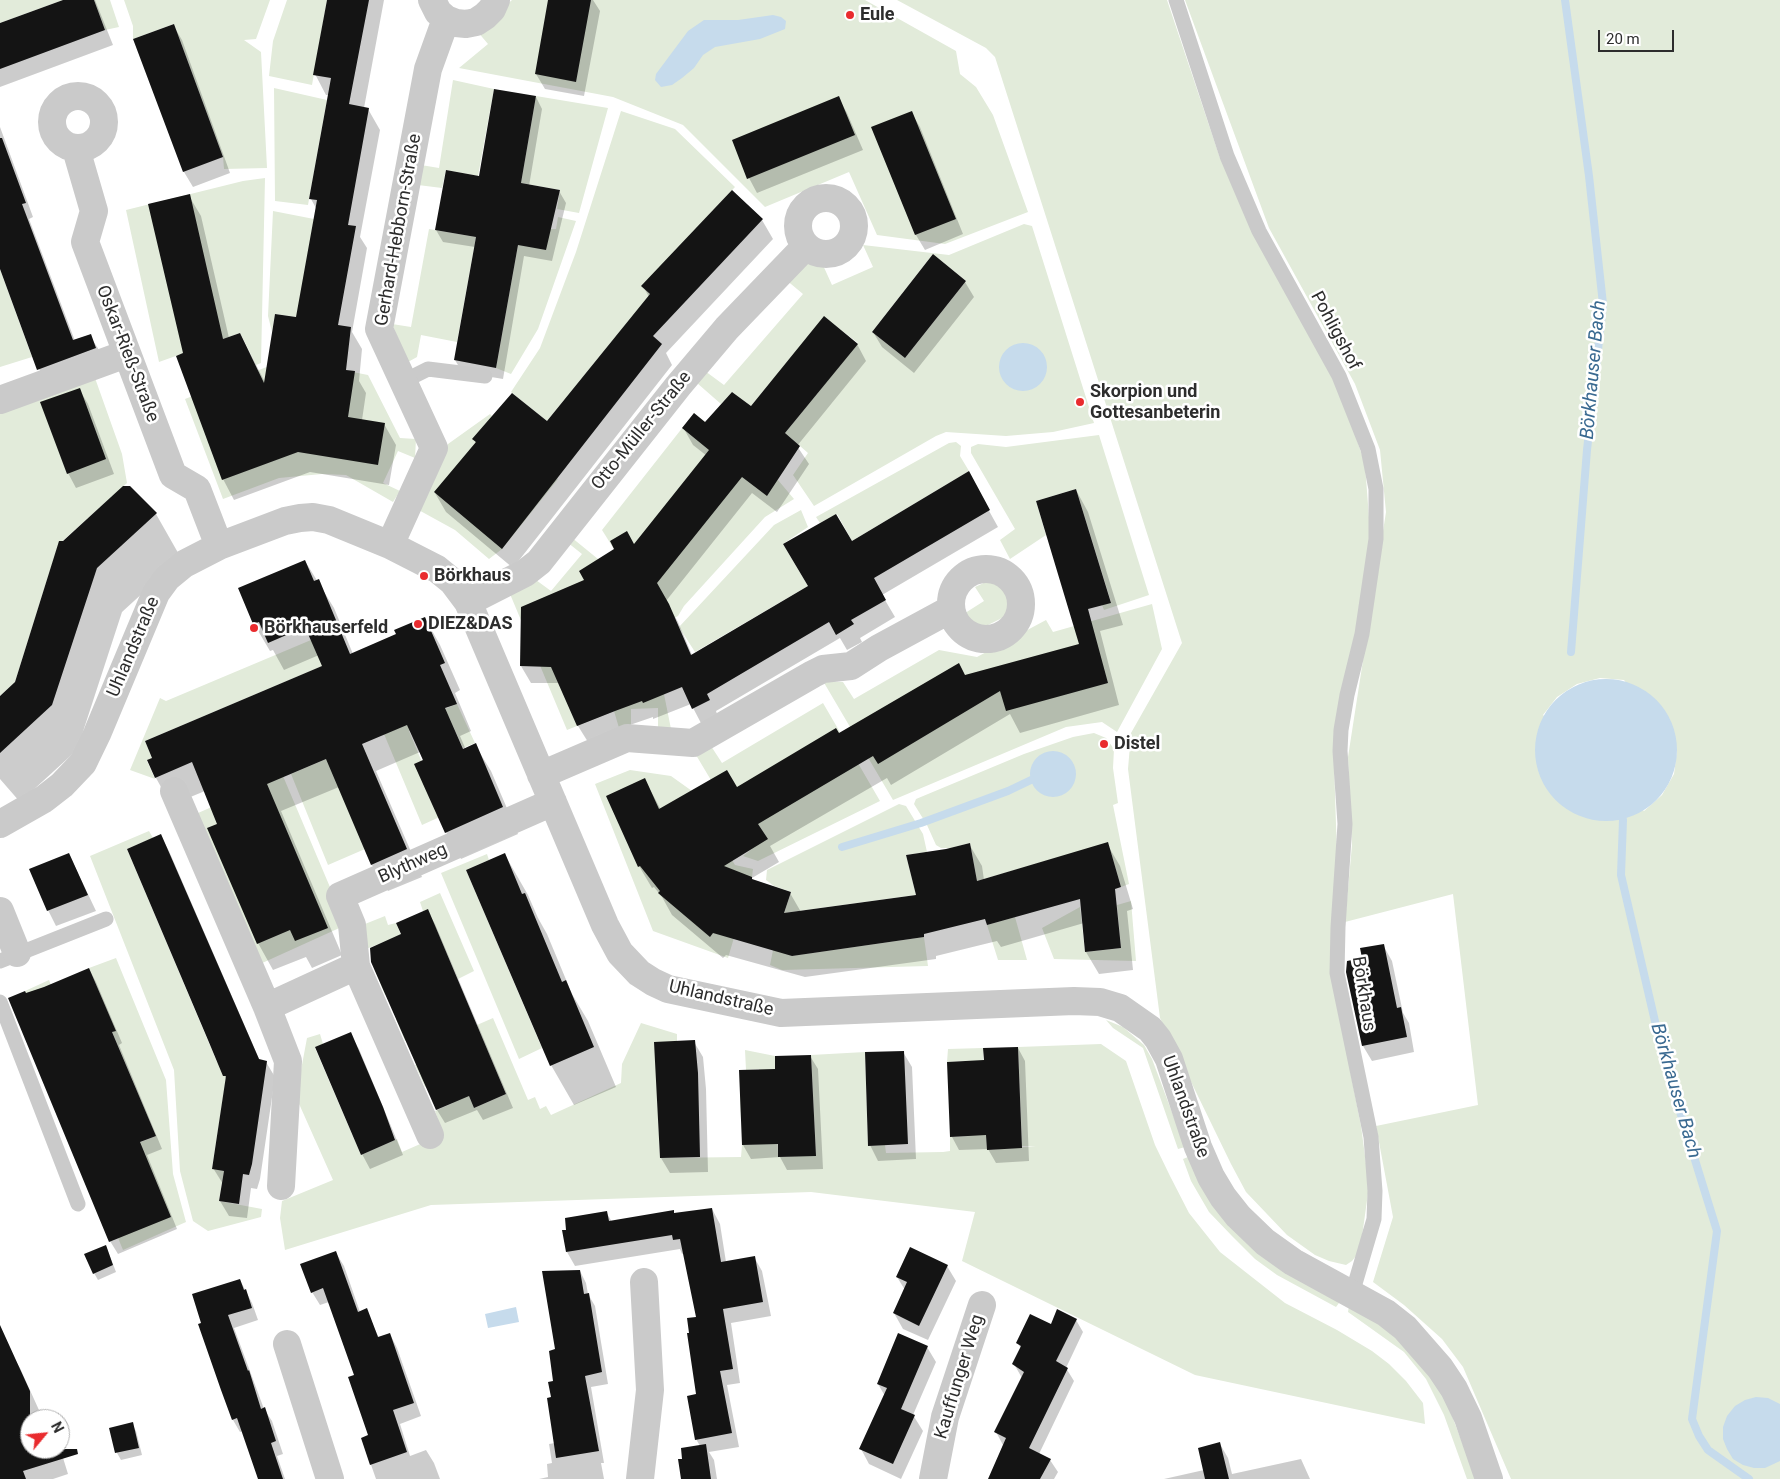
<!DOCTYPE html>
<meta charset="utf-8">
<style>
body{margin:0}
#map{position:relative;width:1780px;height:1479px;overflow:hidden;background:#fff;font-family:Roboto,sans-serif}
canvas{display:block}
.north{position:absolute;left:20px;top:1409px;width:50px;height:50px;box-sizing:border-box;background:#fff;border:1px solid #ababab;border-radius:50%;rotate:62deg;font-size:14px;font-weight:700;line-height:20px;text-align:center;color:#2d2d2d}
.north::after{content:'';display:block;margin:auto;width:18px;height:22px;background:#e92b2e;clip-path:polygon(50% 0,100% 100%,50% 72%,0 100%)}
.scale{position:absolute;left:1598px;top:30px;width:76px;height:22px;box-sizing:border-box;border:2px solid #2d2d2d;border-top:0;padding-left:6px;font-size:15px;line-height:18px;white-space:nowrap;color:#2d2d2d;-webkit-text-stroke:4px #fff;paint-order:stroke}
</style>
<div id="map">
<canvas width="1780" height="1479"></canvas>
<div class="north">N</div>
<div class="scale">20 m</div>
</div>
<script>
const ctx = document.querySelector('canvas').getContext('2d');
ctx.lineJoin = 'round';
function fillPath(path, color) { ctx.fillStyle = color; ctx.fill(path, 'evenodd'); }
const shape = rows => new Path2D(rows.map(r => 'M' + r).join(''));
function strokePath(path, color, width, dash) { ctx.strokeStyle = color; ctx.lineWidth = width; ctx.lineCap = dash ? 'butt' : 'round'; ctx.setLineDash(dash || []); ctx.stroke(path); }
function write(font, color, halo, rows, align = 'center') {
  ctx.font = font + ' Roboto,sans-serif'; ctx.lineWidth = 5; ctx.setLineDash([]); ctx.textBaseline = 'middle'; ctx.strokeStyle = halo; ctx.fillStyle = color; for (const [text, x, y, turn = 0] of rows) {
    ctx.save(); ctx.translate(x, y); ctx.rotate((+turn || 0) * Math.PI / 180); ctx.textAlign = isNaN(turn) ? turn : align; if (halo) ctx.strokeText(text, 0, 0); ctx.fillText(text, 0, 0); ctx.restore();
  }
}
fillPath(shape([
 [0,0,63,0,0,23],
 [94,0,110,0,119,27,105,30],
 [124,0,270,0,256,39,244,40,261,52,267,168,224,169,223,157,174,24,133,39,133,26],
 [287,0,327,0,312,85,269,76,273,41],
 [512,0,865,0,956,51,960,74,976,87,993,115,1028,212,945,244,877,235,849,172,765,207,683,125,613,97,459,68,488,44,477,31],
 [897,0,1167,0,1220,158,1336,381,1361,452,1365,465,1370,531,1367,573,1334,762,1337,856,1331,973,1361,1126,1369,1186,1360,1251,1352,1261,1346,1265,1329,1261,1315,1255,1287,1235,1246,1192,1231,1164,1160,1018,1128,769,1131,733,1182,643,995,57,986,48],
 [1185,0,1780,0,1780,1479,1511,1479,1463,1367,1442,1339,1404,1305,1373,1282,1393,1217,1376,1126,1478,1105,1453,894,1345,922,1352,845,1348,757,1386,512,1380,450,1355,384,1269,228],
 [1600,678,1624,680,1677,751,1674,774,1662,795,1644,811,1543,715,1557,697,1577,684],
 [453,80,494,89,478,176,446,170,442,188,418,185,421,165,439,168],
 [274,88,327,100,308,205,275,201],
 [536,96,608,108,579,213,557,209,560,190,521,183],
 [621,111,675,129,735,187,642,286,652,296,631,318,547,421,511,392,540,348,576,252],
 [265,178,261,363,256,365,240,333,159,362,126,210,243,181],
 [273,211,314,219,297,317,275,314,272,332,268,316],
 [558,217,576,221,538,329,511,374,496,368,518,245,551,229,556,229],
 [1024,224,1032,226,1094,423,1053,432,1006,436,946,432,936,436,814,506,793,475,808,453,785,433,858,343,824,317,751,406,732,392,721,404,697,383,705,371,724,385,803,294,785,279,803,263,822,263,832,285,873,267,863,245,949,255],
 [933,254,966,281,905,358,872,332],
 [429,229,476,237,457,342,421,335,417,357,408,362,392,324,411,327],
 [0,269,32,357,0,367],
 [287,359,368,375,400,438,416,439,415,458,398,451,383,483,400,491,393,502,346,475,322,474,279,478,223,499,185,399],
 [95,378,122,454,127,483,58,545,15,682,0,696,0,412],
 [694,413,778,480,794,499,765,517,684,606,678,616,648,631,652,610,602,530],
 [490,414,493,417,489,421,558,479,502,549,489,559,455,530,415,508,448,444],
 [1099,435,1149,595,1104,610,1102,605,1111,602,1076,489,1036,501,1046,535,1010,559,1000,540,1015,529,971,453,971,447,978,444,1006,447],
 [956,442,961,446,960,456,969,471,852,541,837,514,820,523,816,517,949,443],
 [801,510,808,527,783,544,808,586,695,652,679,627,774,525],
 [571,537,598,559,664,694,671,729,658,728,658,708,631,709,631,725,619,728,614,711,567,730,510,594,536,580,551,591,582,554,567,542],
 [988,581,994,581,1000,585,1011,604,1012,608,1008,615,982,628,961,623,962,615,984,601,975,587],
 [1152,604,1162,649,1117,732,1102,722,1066,727,893,800,823,681,843,682,854,699,939,650,977,657,1046,620,1053,632],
 [311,640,339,659,145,741,152,758,147,761,155,779,130,770,160,698,166,701],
 [823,703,880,801,758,861,743,856,752,849,696,755,711,746,722,763],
 [457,704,475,743,463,748,447,713,409,731,444,815,422,825,384,734],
 [1094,733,1106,738,1114,749,1113,768,1118,803,1113,805,1129,884,1121,887,1108,843,977,881,970,843,951,848,941,848,936,845,927,825,914,804,916,799,1024,754,1073,737],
 [345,751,365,849,328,865,291,774],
 [630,770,671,776,692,791,735,865,753,869,752,877,728,958,653,931,595,784],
 [283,776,346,925,260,964,198,813],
 [899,804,906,806,923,834,927,852,906,855,916,895,784,913,791,956,924,937,928,966,782,970,770,965,773,950,784,913,791,892,774,886,766,880,767,870],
 [149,831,153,838,127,849,217,1062,228,1066,212,1168,224,1171,219,1201,262,1209,261,1217,208,1231,193,1221,180,1171,174,1070,90,856],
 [487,854,489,860,466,870,542,1048,519,1059,441,873],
 [440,893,474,971,458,979,428,910,423,911,420,902],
 [1131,901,1136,961,1054,959,1042,928,1080,907,1085,952,1121,948,1117,905],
 [385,916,388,925,396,923,474,1108,506,1094,477,1025,493,1018,528,1100,535,1097,540,1109,546,1106,551,1115,621,1083,622,1064,641,1023,677,1034,677,1041,657,1089,660,1158,741,1157,742,1145,761,1144,760,1119,741,1120,740,1095,760,1094,759,1069,746,1070,745,1050,775,1056,778,1157,816,1155,811,1055,865,1052,868,1146,885,1145,886,1153,943,1152,950,1151,950,1137,969,1136,966,1061,947,1062,948,1049,983,1048,987,1150,1036,1146,1022,1146,1018,1047,1101,1044,1126,1061,1155,1145,1170,1176,1189,1213,1220,1252,1285,1303,1337,1330,1372,1351,1389,1364,1406,1381,1423,1403,1425,1424,1195,1375,962,1261,975,1212,811,1192,431,1205,285,1250,280,1218,282,1201,333,1180,296,1097,307,1038,320,1034,323,1044,315,1048,361,1155,397,1139,402,1152,443,1134,435,1111,453,1103,443,1080,425,1087,415,1065,433,1057,423,1034,405,1041,396,1019,413,1011,403,988,385,995,376,973,384,942,366,949,365,924],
 [1015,917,1027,960,998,960,987,925],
 [116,958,166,1080,173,1174,186,1222,123,1250,92,1175,25,991,49,980,76,1047,136,1144,156,1136,112,1032,115,1030,89,968],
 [1106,1020,1123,1027,1144,1045,1152,1059,1185,1147,1178,1149,1143,1048,1113,1028],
 [1188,1157,1334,1296,1339,1303,1336,1307,1277,1275,1255,1259,1232,1236,1209,1212,1191,1181,1183,1159],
 [1349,1306,1379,1324,1410,1350,1435,1382,1449,1408,1476,1479,1467,1479,1444,1415,1426,1379,1404,1352,1348,1312]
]), '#e2ebda');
fillPath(shape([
 [773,15,781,17,786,21,785,29,760,39,715,47,703,55,694,68,682,78,672,85,661,87,655,80,656,74,688,31,704,20,738,20],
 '999 367a24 24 0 1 1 48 0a24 24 0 1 1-48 0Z',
 '1535 750a71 71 0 1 1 142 0a71 71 0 1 1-142 0Z',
 '1030 774a23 23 0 1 1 46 0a23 23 0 1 1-46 0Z',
 [516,1307,519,1322,488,1328,485,1314],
 [1756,1397,1768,1398,1780,1404,1780,1461,1765,1468,1754,1468,1743,1465,1733,1459,1727,1449,1723,1439,1723,1427,1727,1416,1735,1406,1745,1400]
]), '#c6dbec');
fillPath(shape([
 [67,0,95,0,113,45,0,87,0,25],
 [328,0,384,0,364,108,368,109,380,130,360,237,367,248,352,332,362,349,359,381,366,393,362,420,384,424,396,445,389,485,310,472,234,500,223,479,184,354,189,196,201,216,229,338,240,334,266,384,297,319,317,210,311,199,330,95,326,95,315,74],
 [549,0,593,0,600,11,584,96,545,89,536,74],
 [173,25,182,40,230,173,193,187,184,172,135,40],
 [536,97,542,109,529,186,559,191,566,203,552,261,524,256,503,379,462,372,455,360,475,247,443,242,436,230,447,171,480,177],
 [838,97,847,113,863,150,757,193,749,178],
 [911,112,920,127,963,234,925,250,916,235,873,128],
 [0,127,33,217,29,219,75,341,90,336,99,350,47,383,39,369,0,266],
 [762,220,773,239,666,353,672,365,513,568,446,512,435,493,476,444,474,439,548,422,649,297,643,286],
 [934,256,965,282,974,297,914,373,882,347,873,332],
 [857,344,866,361,797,446,809,464,777,512,752,493,666,601,678,622,692,655,810,586,851,542,968,473,998,527,882,595,895,617,860,638,862,642,847,650,840,638,716,711,718,717,702,725,691,704,653,719,653,717,624,727,588,742,578,726,560,683,531,683,521,666,586,581,634,546,707,456,693,445,684,429,705,424,752,408],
 [79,389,88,404,114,474,76,488,68,473],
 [130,488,156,514,181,558,122,612,77,750,20,802,0,779,0,697,16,682,63,542],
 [1076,490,1088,512,1123,625,1100,631,1119,705,1020,733,1010,714,891,785,887,778,770,846,779,862,752,878,753,881,790,893,801,912,917,896,946,850,969,844,982,866,984,880,1107,844,1120,866,1133,909,1127,911,1133,970,1099,974,1086,952,1084,923,1001,947,997,941,936,956,936,959,805,977,726,955,723,958,672,915,662,897,654,887,652,888,639,866,645,780,661,810,736,788,839,735,965,676,1080,645],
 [305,561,334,608,353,654,398,635,425,618,440,645,460,690,455,693,471,731,460,736,466,750,475,745,491,771,518,834,461,859,446,832,420,752,376,771,422,877,388,891,372,865,339,787,281,811,342,955,312,968,306,957,273,970,258,943,218,825,205,791,171,805,156,778,149,761,324,666,319,655,284,670,273,650,270,651,254,624,240,589],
 [161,836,169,851,260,1061,266,1062,275,1077,260,1179,257,1189,251,1188,247,1218,229,1216,220,1201,223,1184,213,1168,227,1080,224,1075],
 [69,854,96,911,56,926,48,910],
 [505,855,528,895,538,918,547,934,572,994,588,1021,616,1087,574,1105,551,1065],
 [427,911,435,924,513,1108,483,1120,477,1110,445,1123,437,1110,372,961],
 [1383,945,1392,961,1403,1013,1409,1023,1414,1052,1372,1061,1363,1046,1364,959],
 [89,969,96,982,122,1043,119,1045,162,1149,147,1155,177,1229,118,1254,110,1241,10,999,27,997],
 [350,1034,359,1049,403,1155,370,1169,362,1154],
 [694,1042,703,1057,706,1089,708,1172,670,1173,661,1158],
 [1018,1048,1025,1061,1029,1161,996,1163,988,1149,959,1150,952,1137,949,1063,985,1061],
 [903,1052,912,1067,916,1159,878,1161,870,1145],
 [810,1056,818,1069,823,1169,787,1170,780,1157,751,1159,743,1145,740,1071,776,1070],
 [712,1209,720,1224,726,1262,754,1257,762,1271,771,1316,731,1323,740,1383,727,1385,739,1447,709,1452,714,1460,717,1479,682,1479,684,1460,700,1446,696,1439,698,1395,690,1334,697,1318,684,1253,682,1254,680,1249,575,1266,567,1252,606,1212,612,1222,673,1211,674,1214],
 [106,1246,116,1272,98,1280,94,1273],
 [336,1253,344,1266,360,1312,366,1310,379,1338,390,1334,397,1348,421,1416,400,1424,410,1456,426,1450,434,1463,440,1479,376,1479,362,1439,369,1436,356,1376,329,1302,320,1305,312,1292],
 [947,1266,956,1281,928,1340,903,1329,894,1313,905,1290,897,1277],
 [580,1271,586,1283,588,1294,595,1306,608,1384,591,1387,604,1463,601,1463,604,1479,539,1479,548,1477,547,1464,552,1463,549,1444,555,1443,552,1398,557,1350],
 [240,1280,252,1303,258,1320,234,1328,264,1409,272,1421,283,1454,277,1456,285,1479,259,1479,243,1431,240,1432,233,1420,200,1325],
 [1076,1320,1083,1332,1066,1368,1074,1381,1039,1454,1050,1460,1058,1472,1054,1479,990,1479,1003,1445,996,1432,1022,1378,1014,1364,1021,1349,1018,1343,1051,1325],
 [927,1347,936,1362,913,1415,923,1431,901,1479,869,1464,861,1449,885,1396,878,1384],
 [11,1353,20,1368,43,1419,30,1419,30,1449,60,1448,68,1474,53,1479,0,1479,0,1358],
 [132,1424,136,1431,142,1455,121,1460,117,1453,111,1429],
 [1220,1444,1228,1458,1232,1474,1301,1459,1310,1479,1164,1479,1204,1470]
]), '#0003');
strokePath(shape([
 [1565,0,1589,176,1603,304,1587,450,1571,652],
 [1620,811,1623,820,1621,875,1664,1060,1717,1231,1692,1419,1699,1436,1708,1450,1749,1479],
 [842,847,921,823,1008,791,1031,780]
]), '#c6dbec', 8);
fillPath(shape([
 [63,0,94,0,105,30,0,69,0,23],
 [327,0,369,0,349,104,369,108,348,225,356,226,338,325,351,327,346,370,355,371,348,417,385,423,378,465,298,452,222,480,176,356,183,353,148,204,190,194,223,339,240,333,264,383,275,314,296,317,317,200,309,199,331,78,313,75],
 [548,0,591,0,576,82,535,74],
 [174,24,223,157,183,172,133,39],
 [494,89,536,96,521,183,560,190,546,250,518,245,496,368,454,360,476,237,435,230,446,170,479,176],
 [839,96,855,135,747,179,732,140],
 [912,111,956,219,915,235,871,127],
 [0,138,2,138,26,203,22,204,73,340,91,334,96,348,37,370,0,269],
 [732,190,763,219,653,336,662,344,502,549,434,492,476,442,472,439,512,393,547,421,650,294,641,286],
 [933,254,966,281,905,358,872,332],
 [824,316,858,344,785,433,800,446,767,496,742,477,657,583,669,604,691,655,808,586,783,544,836,514,852,541,969,471,990,510,874,578,886,600,851,620,854,624,836,635,829,622,707,694,710,700,692,709,682,687,643,703,642,701,615,711,577,726,551,667,520,666,521,607,584,580,579,571,614,549,610,541,627,531,634,544,709,450,682,428,694,413,705,422,732,392,751,406],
 [80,388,106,459,67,474,40,402],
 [123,486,130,486,157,513,97,568,52,705,0,753,0,696,15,682,59,541,63,541],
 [1076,489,1111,603,1088,609,1108,683,1006,711,1000,691,878,764,873,756,758,824,768,839,724,866,752,877,752,879,791,892,784,913,916,895,906,855,946,849,970,843,977,881,1108,842,1121,887,1115,889,1121,948,1085,952,1080,899,987,925,985,919,924,934,924,937,792,956,713,933,710,937,658,893,660,891,640,866,638,867,606,796,645,778,659,809,727,770,737,787,836,728,839,733,959,663,965,675,1079,644,1036,501],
 [305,560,314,581,319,579,350,654,396,634,394,630,425,617,445,663,440,665,457,704,445,708,463,749,476,743,503,807,445,833,414,764,423,760,407,725,362,744,407,849,371,865,326,759,267,784,328,928,295,941,290,930,257,944,207,828,217,824,192,762,155,778,147,760,152,758,145,741,322,666,305,627,268,643,259,622,253,624,238,588],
 [161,834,259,1059,267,1061,252,1164,249,1175,243,1174,239,1204,219,1201,224,1171,212,1169,226,1076,223,1076,208,1040,127,849],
 [69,853,88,895,47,911,29,869],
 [505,853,522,894,525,893,562,982,566,980,594,1047,550,1066,466,870],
 [428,909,506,1094,474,1108,469,1096,436,1110,371,962,370,948,401,934,396,923],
 [1384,944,1397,1008,1401,1007,1407,1037,1362,1046,1346,972,1347,961,1362,958,1360,948],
 [89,968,116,1031,112,1032,156,1136,140,1142,171,1217,109,1242,8,998,25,991,26,993,44,987],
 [351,1032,383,1107,395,1140,361,1155,315,1047],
 [695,1040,698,1073,700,1157,660,1158,654,1042],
 [1018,1047,1022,1148,987,1150,986,1135,950,1137,947,1062,984,1060,983,1048],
 [904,1051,908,1144,868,1146,865,1052],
 [811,1055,816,1156,778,1157,778,1144,742,1145,739,1070,775,1069,775,1056],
 [712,1208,721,1262,755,1256,763,1302,723,1309,733,1369,720,1371,732,1433,695,1440,687,1396,696,1394,687,1333,689,1333,687,1318,696,1317,680,1239,673,1240,672,1235,566,1252,562,1230,566,1230,565,1218,607,1211,609,1221,674,1210,674,1213],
 [106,1245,113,1265,93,1274,84,1254],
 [910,1247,948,1265,919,1326,893,1313,907,1282,896,1277],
 [336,1251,358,1312,367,1308,378,1337,390,1333,414,1403,393,1410,407,1452,370,1465,361,1438,368,1435,348,1377,354,1375,323,1288,311,1293,300,1264],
 [580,1270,584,1294,589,1293,602,1372,585,1376,599,1451,556,1458,547,1398,551,1397,548,1382,553,1381,549,1351,555,1349,542,1271],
 [240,1279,244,1290,246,1289,252,1308,228,1315,248,1371,249,1370,261,1409,265,1407,276,1441,271,1443,283,1479,258,1479,237,1418,232,1420,221,1390,198,1324,201,1323,192,1294],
 [1057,1309,1077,1319,1056,1361,1068,1368,1029,1448,1051,1459,1040,1479,988,1479,1006,1438,994,1432,1024,1372,1012,1364,1021,1346,1016,1343,1030,1314,1051,1324],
 [0,1325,30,1391,30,1449,77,1449,78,1454,23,1471,26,1479,0,1479],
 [898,1333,928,1346,901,1409,915,1415,893,1464,859,1449,887,1388,877,1384],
 [133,1422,139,1448,115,1453,109,1428],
 [1220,1442,1229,1479,1205,1479,1198,1448],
 [706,1444,711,1479,681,1479,678,1459,682,1459,681,1448]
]), '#141414');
strokePath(shape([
 [1176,0,1227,156,1259,231,1339,376,1368,449,1376,489,1376,539,1362,634,1347,695,1341,730,1340,751,1345,824,1338,927,1337,973,1371,1137,1375,1191,1374,1219,1352,1294],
 [402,382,428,369,485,376],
 [0,961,106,919],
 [0,1002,78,1204]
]), '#cacaca', 15);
strokePath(shape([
 [432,0,438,12,446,19,456,23,466,24,476,22,485,16,492,9,496,0],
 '52 122a26 26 0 1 1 52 0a26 26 0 1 1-52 0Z',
 [76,149,94,211,85,242,173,475,197,489,219,546],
 '798 226a28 28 0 1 1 56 0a28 28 0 1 1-56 0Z',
 [0,400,126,354],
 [390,545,434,448,379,329,428,69,446,19],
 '951 604a35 35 0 1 1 70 0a35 35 0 1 1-70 0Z',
 [468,602,525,573,539,562,678,386,727,328,806,246],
 [541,775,627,738,693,743,813,674,823,669,851,666,879,648,951,609],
 [174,791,267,1007],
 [0,824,44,799,62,785,83,763,97,734,156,593,167,578,184,564,219,546,285,521,300,518,313,517,329,520,390,545,437,569,453,582,468,602,605,925,620,953,639,973,653,982,668,989,781,1013,1074,1001,1100,1002,1120,1008,1150,1029,1158,1039,1169,1059,1198,1147,1211,1177,1223,1197,1238,1216,1265,1242,1293,1262,1386,1313,1405,1328,1440,1368,1454,1389,1468,1418,1489,1479],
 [0,911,17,953],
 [356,966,430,1135],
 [281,1186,288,1061,267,1007,356,966,352,925,340,896,553,802],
 [287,1344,330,1479],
 [640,1479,650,1390,644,1282],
 [933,1479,945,1417,982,1305]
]), '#cacaca', 28);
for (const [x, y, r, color] of [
 [850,15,5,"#e92b2e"],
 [1080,402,5,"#e92b2e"],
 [424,576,5,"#e92b2e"],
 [418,624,5,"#e92b2e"],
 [254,628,5,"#e92b2e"],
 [1104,744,5,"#e92b2e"]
]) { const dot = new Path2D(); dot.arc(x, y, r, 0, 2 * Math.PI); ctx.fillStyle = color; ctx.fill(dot); strokePath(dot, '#fff', 2); }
write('bold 18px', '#2d2d2d', '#fff', [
 ["Eule",860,15],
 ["Skorpion und",1090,392],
 ["Gottesanbeterin",1090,413],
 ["Börkhaus",434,576],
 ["DIEZ&DAS",428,624],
 ["Börkhauserfeld",264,628],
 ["Distel",1114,744]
], 'left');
write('18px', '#2d2d2d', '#fff', [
 ["Gerhard-Hebborn-Straße",399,230,-80],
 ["Pohligshof",1335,331,62],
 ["Oskar-Rieß-Straße",127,354,69],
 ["Otto-Müller-Straße",642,431,-51],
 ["Uhlandstraße",134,647,-67],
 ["Blythweg",413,864,-24],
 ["Börkhaus",1363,994,81],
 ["Uhlandstraße",721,999,13],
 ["Uhlandstraße",1185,1107,70],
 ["Kauffunger Weg",960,1377,-73]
]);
write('italic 19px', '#3a6a91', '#fff', [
 ["Börkhauser Bach",1594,370,-85],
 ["Börkhauser Bach",1675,1091,74]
]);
</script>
